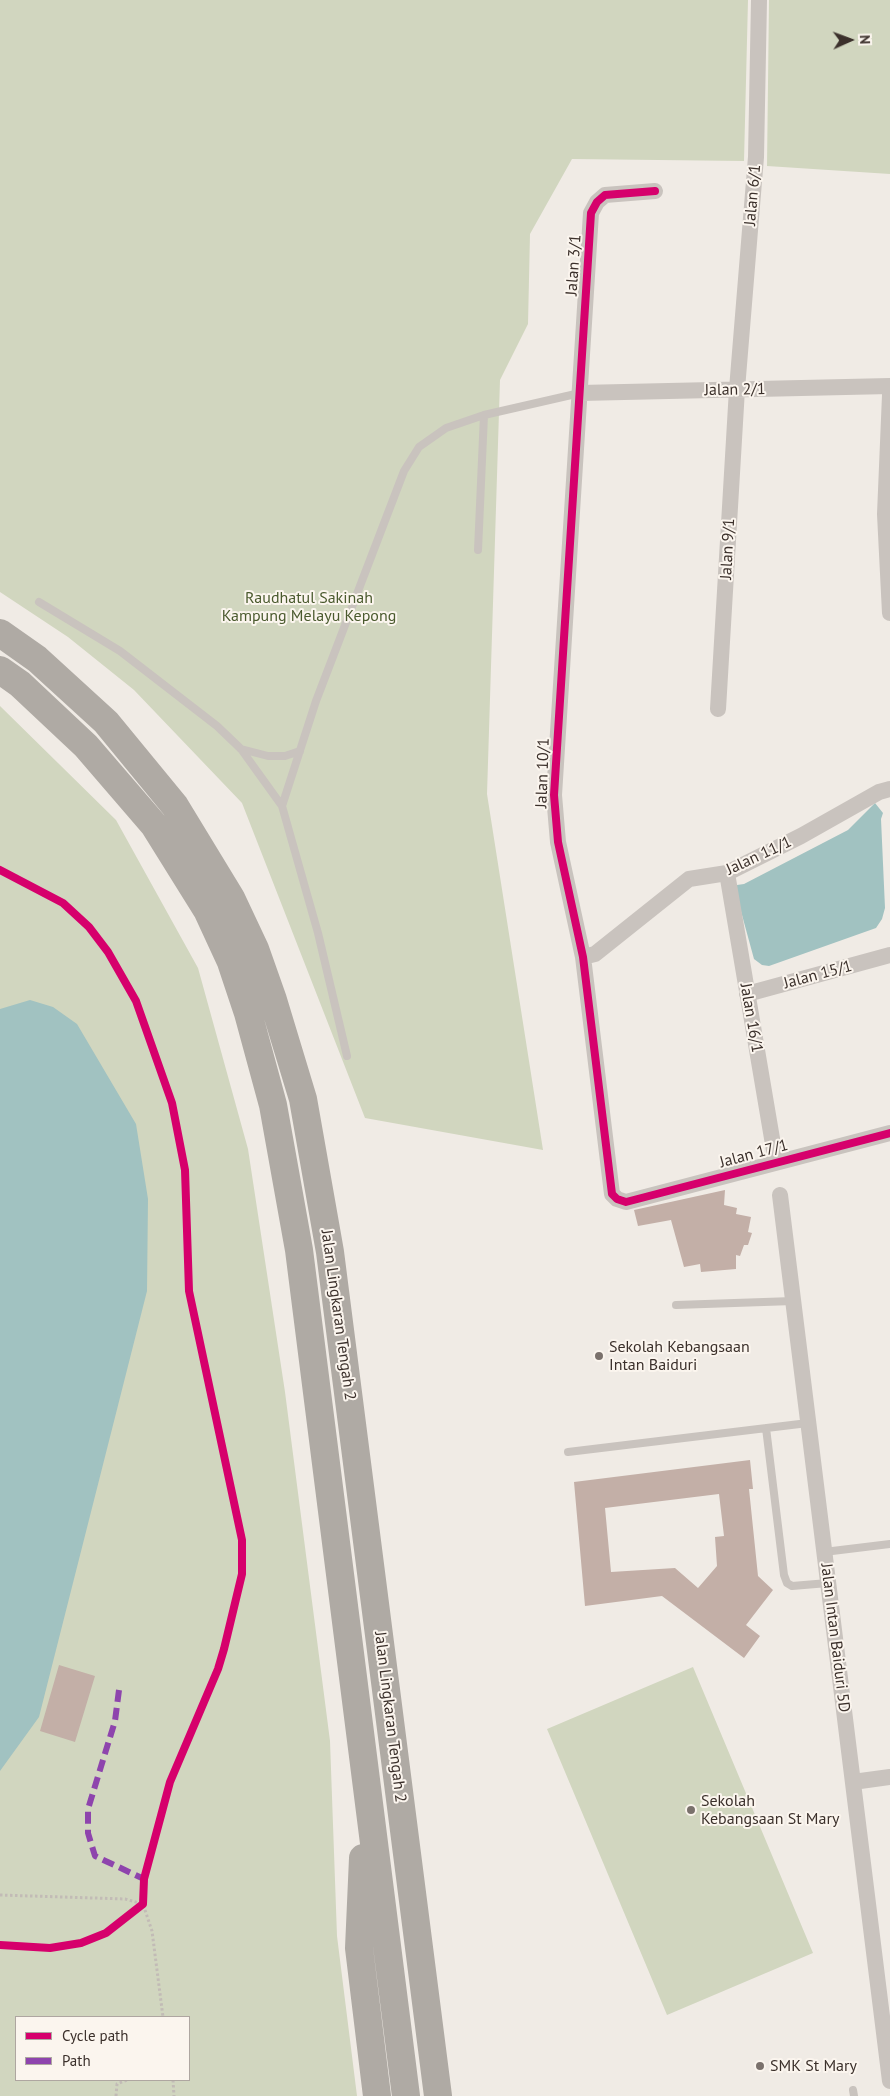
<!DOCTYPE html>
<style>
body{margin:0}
#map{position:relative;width:890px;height:2096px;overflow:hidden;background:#f0ebe5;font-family:"PT Sans",sans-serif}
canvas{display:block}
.legend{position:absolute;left:15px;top:2016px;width:175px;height:65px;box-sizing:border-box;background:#fbf5ee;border:1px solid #aea6a0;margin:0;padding:6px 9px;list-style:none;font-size:15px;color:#3b302b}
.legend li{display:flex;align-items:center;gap:10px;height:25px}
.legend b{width:25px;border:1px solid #aea6a0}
.north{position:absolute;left:825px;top:15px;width:50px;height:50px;-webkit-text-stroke:4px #fbf5ee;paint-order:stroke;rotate:88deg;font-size:14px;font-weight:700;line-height:20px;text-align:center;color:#3b302b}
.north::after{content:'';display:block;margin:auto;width:18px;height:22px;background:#3b302b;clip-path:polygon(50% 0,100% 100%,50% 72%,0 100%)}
</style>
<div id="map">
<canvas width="890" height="2096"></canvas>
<ul class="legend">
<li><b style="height:6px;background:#d6006c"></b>Cycle path</li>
<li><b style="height:6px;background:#8e44ad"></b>Path</li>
</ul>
<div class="north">N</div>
</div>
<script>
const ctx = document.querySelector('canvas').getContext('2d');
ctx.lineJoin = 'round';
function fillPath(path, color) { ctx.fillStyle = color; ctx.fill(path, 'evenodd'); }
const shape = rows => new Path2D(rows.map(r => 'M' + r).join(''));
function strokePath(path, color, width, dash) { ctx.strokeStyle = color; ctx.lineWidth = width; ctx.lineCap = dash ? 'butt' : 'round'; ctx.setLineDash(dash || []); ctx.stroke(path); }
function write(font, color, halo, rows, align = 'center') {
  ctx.font = font + ' "PT Sans",sans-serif'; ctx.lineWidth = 4; ctx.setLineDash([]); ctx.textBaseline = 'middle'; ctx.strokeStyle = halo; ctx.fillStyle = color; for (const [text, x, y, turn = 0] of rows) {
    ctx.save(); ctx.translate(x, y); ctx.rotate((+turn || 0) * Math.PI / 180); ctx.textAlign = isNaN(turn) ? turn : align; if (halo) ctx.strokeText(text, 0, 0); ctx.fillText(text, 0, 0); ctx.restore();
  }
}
fillPath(shape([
 [0,0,748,0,744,161,572,159,530,234,528,324,500,380,487,794,543,1150,365,1118,242,803,134,690,68,637,0,592],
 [769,0,890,0,890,174,767,166],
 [0,706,116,820,198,968,248,1149,285,1392,330,1741,337,1936,357,2096,0,2096],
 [16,2017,189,2017,189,2080,16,2080],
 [693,1667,813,1953,667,2015,547,1729]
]), '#d1d6bf');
fillPath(shape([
 [875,803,883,813,881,819,885,908,882,919,876,928,769,966,762,965,754,959,736,893,737,885,744,884,848,830],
 [30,1000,53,1007,77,1024,136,1124,148,1199,147,1291,39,1717,0,1771,0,1009]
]), '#a1c2c1');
fillPath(shape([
 [725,1190,724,1205,737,1208,736,1214,751,1217,748,1232,752,1233,748,1245,744,1245,740,1256,736,1255,736,1269,701,1272,700,1264,684,1267,671,1220,638,1226,634,1210],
 [750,1460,753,1489,749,1489,758,1576,773,1590,746,1625,760,1636,744,1658,662,1596,585,1606,574,1482],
 [719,1494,724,1536,715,1537,717,1566,698,1588,675,1568,611,1572,605,1508],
 [59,1665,95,1676,75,1742,40,1731]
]), '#c3afa7');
strokePath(shape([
 [0,1895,125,1899,143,1904,152,1931,163,2017],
 [173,2080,174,2096],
 [116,2096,117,2084,127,2080]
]), '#c2bbb6', 3, [2.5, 2.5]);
strokePath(shape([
 [478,550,484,415],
 [39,602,120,651,217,726,241,749,282,806],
 [241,749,268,756,285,756,300,751],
 [347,1056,318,933,282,806,316,701,404,471,419,447,446,428,484,415,580,393],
 [676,1305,793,1301],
 [766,1428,784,1575,787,1583,792,1586,828,1583],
 [568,1452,808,1423],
 [824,1552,890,1544],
 [853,2090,854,2096]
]), '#c9c3be', 8);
strokePath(shape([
 [655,191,605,195,597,202,591,213,554,795,558,842,583,957,612,1194,617,1199,626,1202,890,1133],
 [580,393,890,386],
 [890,395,885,514,890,613],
 [718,709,737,389,756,157,759,0],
 [727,873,776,1162],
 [583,957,595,954,689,879,727,873,801,836,879,792,890,789],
 [747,994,890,955],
 [780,1195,890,2081],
 [853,1782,890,1777]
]), '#c9c3be', 16);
strokePath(shape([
 [0,633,37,659,106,722,175,806,231,898,255,949,273,1000,303,1099,330,1252,438,2096],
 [0,670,20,684,86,746,154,825,207,910,231,962,248,1013,273,1105,299,1250,406,2096],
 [363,1858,359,1948,377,2096]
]), '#afaaa4', 28);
strokePath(shape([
 [119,1690,115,1721,88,1809,88,1833,95,1856,144,1879]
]), '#8e44ad', 6, [12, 6]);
strokePath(shape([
 [655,191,605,195,597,202,591,213,554,795,558,842,583,957,612,1194,617,1199,626,1202,890,1133],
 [0,870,63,903,89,927,108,952,136,1001,172,1103,185,1170,189,1291,242,1540,242,1574,224,1649,218,1669,170,1782,144,1879,143,1904,106,1933,81,1943,50,1948,0,1945]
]), '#d6006c', 8);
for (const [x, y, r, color] of [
 [599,1356,5,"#7a716c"],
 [691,1810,5,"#7a716c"],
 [760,2066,5,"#7a716c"]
]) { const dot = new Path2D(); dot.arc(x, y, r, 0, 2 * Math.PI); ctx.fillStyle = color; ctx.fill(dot); strokePath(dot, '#fbf5ee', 2); }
write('16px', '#3b302b', '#fbf5ee', [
 ["Jalan 6/1",753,195,-85],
 ["Jalan 3/1",574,265,-86],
 ["Jalan 2/1",735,390,-1],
 ["Jalan 9/1",728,549,-87],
 ["Jalan 10/1",543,773,-88],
 ["Jalan 11/1",759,856,-25],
 ["Jalan 15/1",818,975,-15],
 ["Jalan 16/1",751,1018,80],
 ["Jalan 17/1",754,1154,-15],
 ["Jalan Lingkaran Tengah 2",338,1315,82],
 ["Jalan Intan Baiduri 5D",835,1638,83],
 ["Jalan Lingkaran Tengah 2",390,1717,83]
]);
write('16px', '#4a5a2e', '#fbf5ee', [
 ["Raudhatul Sakinah",309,598],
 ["Kampung Melayu Kepong",309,616]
]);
write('16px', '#3b302b', '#fbf5ee', [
 ["Sekolah Kebangsaan",609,1347],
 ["Intan Baiduri",609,1365],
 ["Sekolah",701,1801],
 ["Kebangsaan St Mary",701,1819],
 ["SMK St Mary",770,2066]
], 'left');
</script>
